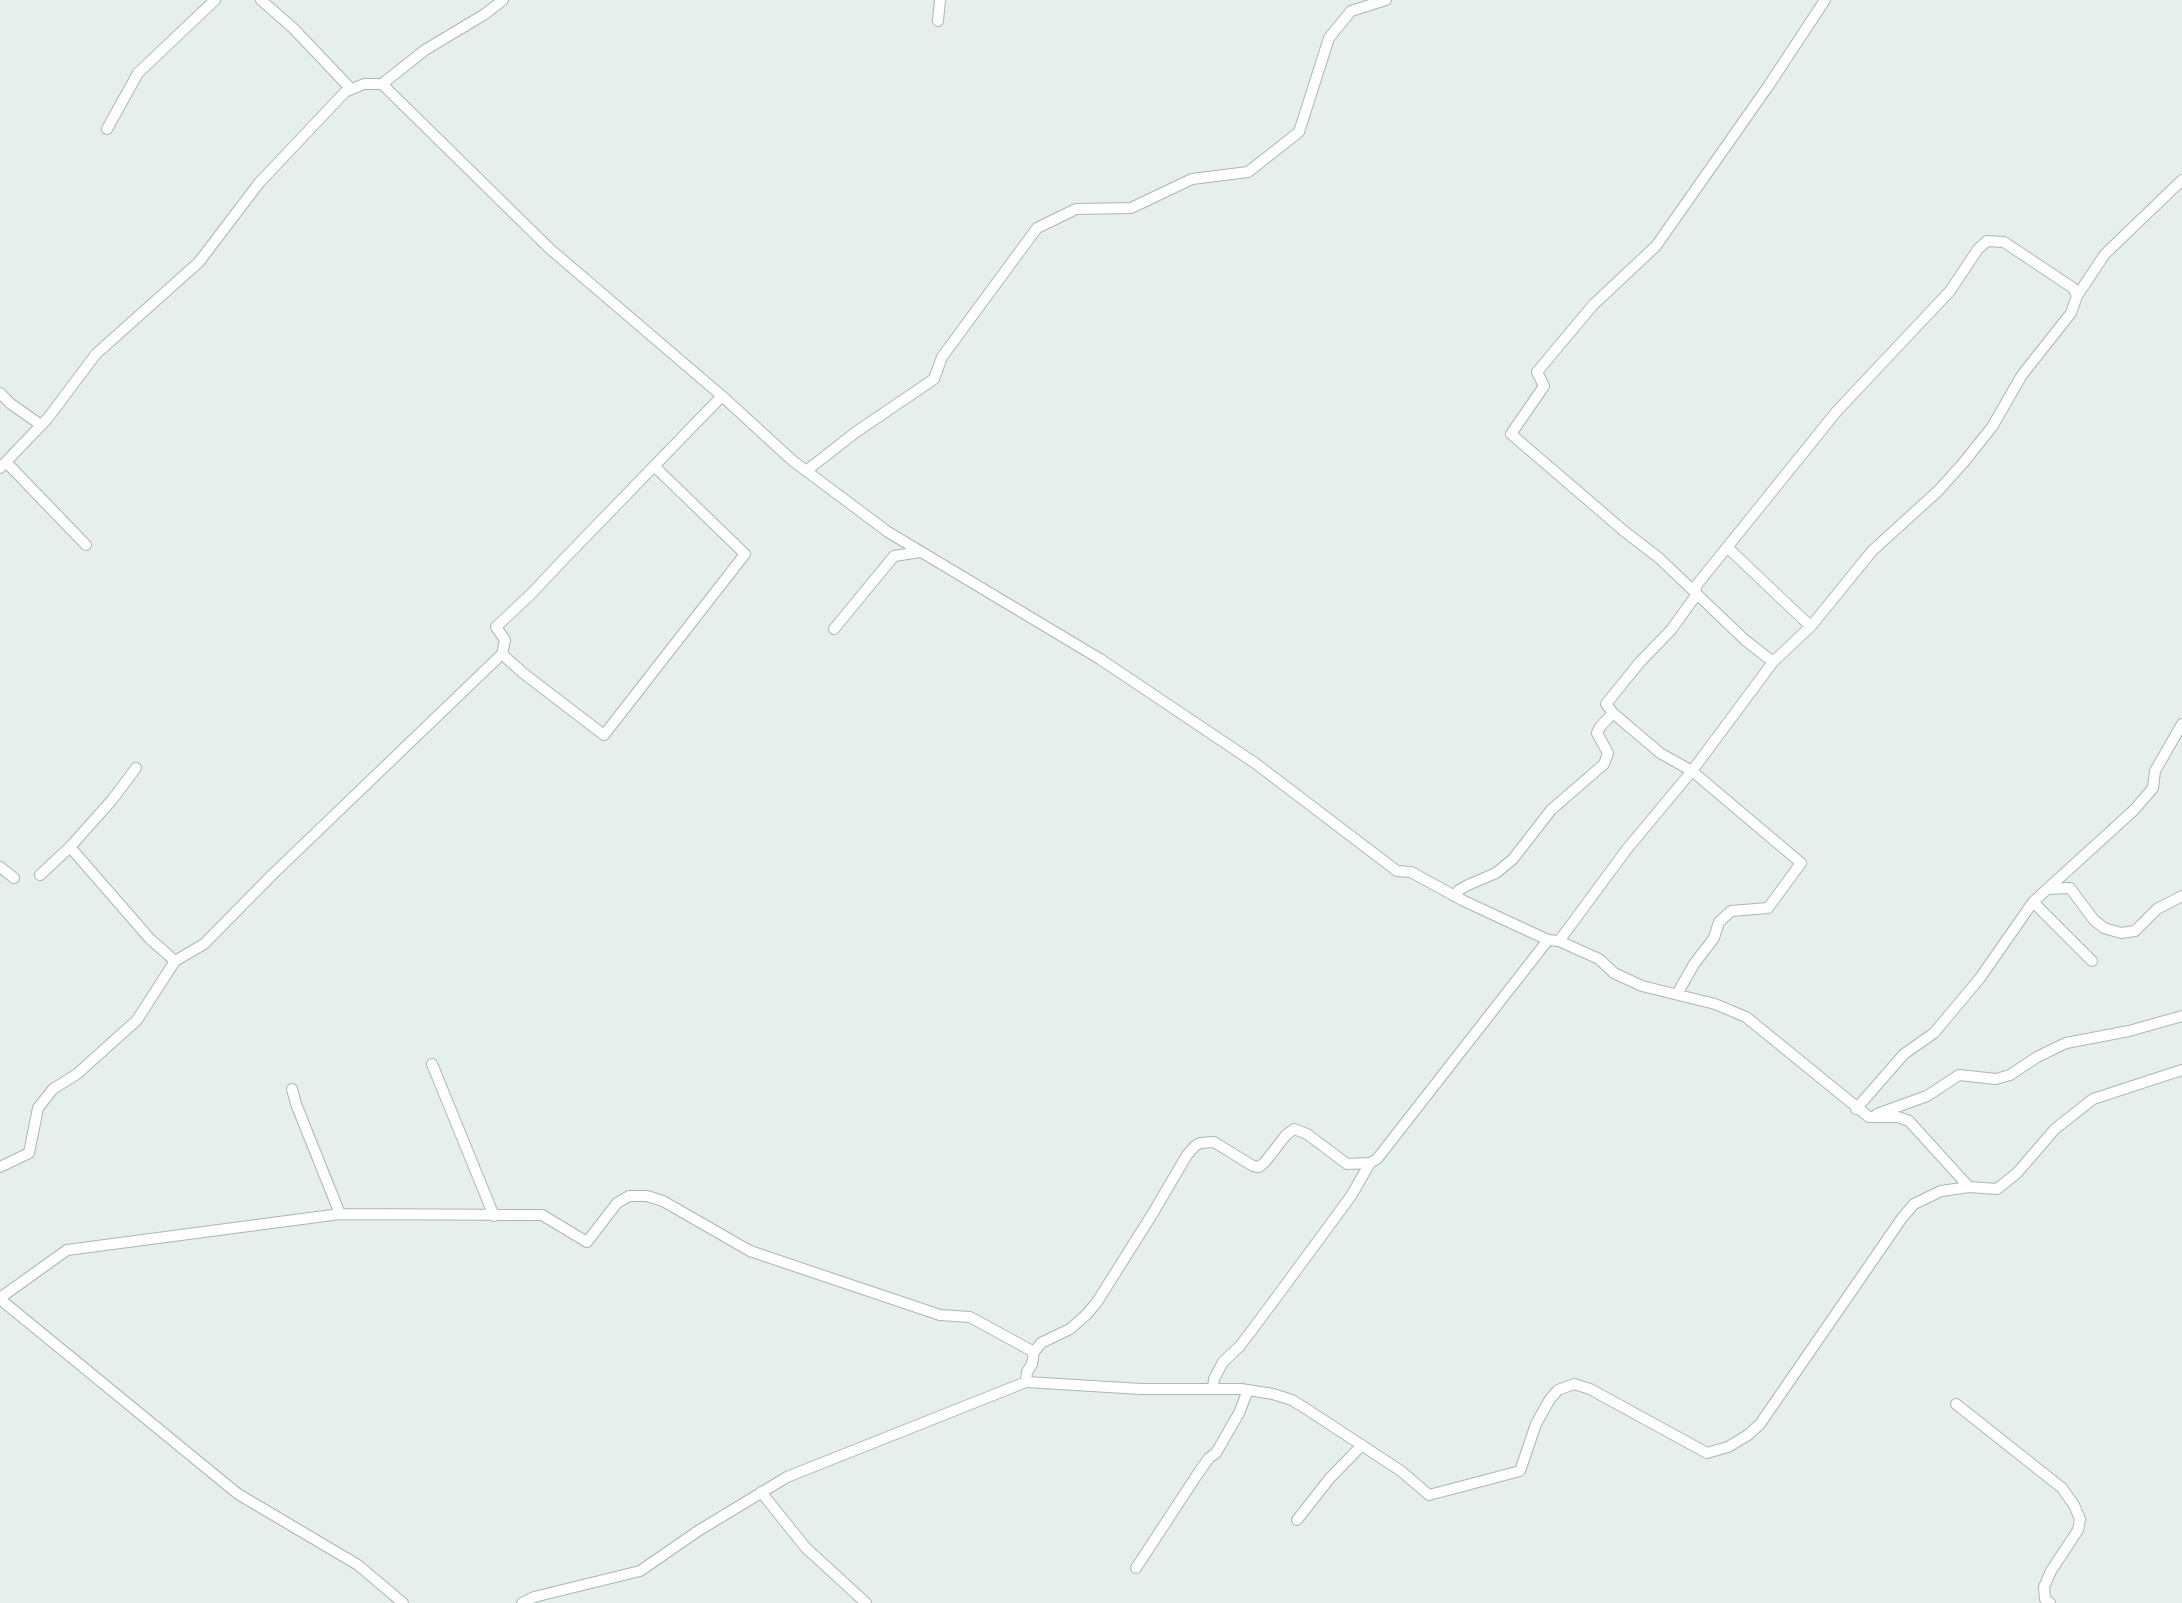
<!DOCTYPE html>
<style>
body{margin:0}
canvas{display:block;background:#e6efeb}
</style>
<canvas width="2182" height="1603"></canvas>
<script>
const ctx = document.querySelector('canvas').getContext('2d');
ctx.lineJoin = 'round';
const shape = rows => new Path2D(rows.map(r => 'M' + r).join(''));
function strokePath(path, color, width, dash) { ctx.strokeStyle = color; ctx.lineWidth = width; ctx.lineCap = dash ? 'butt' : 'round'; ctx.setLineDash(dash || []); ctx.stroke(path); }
const minor = shape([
 [261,0,293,28,351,89],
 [938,21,940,0],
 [382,84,550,249,722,396,793,461,888,532,1100,659,1255,763,1397,871,1411,872,1464,901,1548,940,1559,941,1599,959,1614,973,1642,986,1715,1004,1746,1017,1869,1117,1898,1117,1909,1121,1969,1187],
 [107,129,138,73,215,0],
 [0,393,11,404,41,425],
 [6,462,86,545],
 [0,468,48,418,96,354,199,262,259,183,345,92,364,84,382,84,425,50,485,14,503,0],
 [806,471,856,432,934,379,942,357,1037,228,1076,209,1131,208,1192,179,1248,172,1299,132,1329,38,1351,11,1386,0],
 [1728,548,1806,622,1812,625],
 [834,629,894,556,920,552],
 [502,654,523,673,604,735,745,554,654,466],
 [1773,662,1812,625,1872,551,1938,491,1964,462,1992,427,2022,375,2071,313,2077,296,2105,254,2182,180],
 [70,847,150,939,175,961],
 [0,867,14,878],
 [40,875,70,847,112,800,136,768],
 [2047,889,2070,888,2094,920,2104,928,2121,933,2135,931,2157,909,2182,896],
 [1454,896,1459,890,1468,885,1496,873,1513,859,1551,810,1604,764,1608,753,1597,733,1600,727,1613,713,1606,704,1640,662,1671,630,1697,594,1695,587,1837,411,1950,291,1978,249,1987,241,2004,242,2073,288,2077,296],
 [2033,902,2092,961],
 [1559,941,1627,849,1692,771,1660,753,1613,713],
 [1677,994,1694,964,1714,938,1719,922,1731,911,1768,908,1801,863,1692,771,1773,662,1745,640,1659,558,1624,531,1511,434,1544,386,1537,372,1593,305,1656,246,1769,85,1825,0],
 [432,1064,494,1216],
 [292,1089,296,1104,340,1214],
 [1856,1109,1904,1054,1934,1033,1980,978,2033,902,2134,810,2153,788,2155,771,2182,724],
 [1877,1114,1927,1096,1959,1075,1996,1079,2010,1075,2037,1057,2066,1043,2129,1031,2182,1016],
 [0,1167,29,1153,38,1108,53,1089,77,1074,137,1020,175,961,204,944,273,874,502,654,505,640,496,627,532,593,565,558,722,396],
 [0,1298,67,1250,340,1214,542,1215,587,1242,617,1203,629,1196,647,1196,663,1201,750,1251,940,1315,970,1317,1034,1352],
 [0,1299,238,1494,358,1565,403,1603],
 [1026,1382,1027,1372,1032,1364,1034,1352,1041,1343,1070,1329,1086,1315,1097,1302,1153,1213,1187,1155,1195,1146,1200,1143,1214,1142,1253,1166,1259,1167,1265,1162,1286,1135,1294,1129,1307,1134,1347,1164,1370,1163,1377,1159,1548,940],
 [1213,1388,1214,1379,1223,1362,1240,1346,1270,1306,1351,1196,1370,1163],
 [1956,1404,2062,1488,2074,1505,2080,1519,2078,1530,2051,1571,2044,1587,2045,1599,2050,1603],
 [761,1492,806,1548,866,1603],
 [1297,1520,1330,1478,1362,1445],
 [1136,1568,1197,1475,1209,1458,1216,1453,1239,1413,1248,1390],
 [522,1603,534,1597,640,1571,698,1531,787,1477,1026,1382,1141,1389,1241,1389,1273,1394,1292,1400,1308,1410,1401,1471,1429,1495,1520,1471,1536,1424,1550,1399,1558,1390,1574,1384,1590,1389,1707,1453,1728,1447,1748,1435,1760,1424,1902,1218,1914,1204,1941,1191,1969,1187,1997,1189,2017,1173,2055,1129,2093,1099,2182,1070]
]);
strokePath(minor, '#a8b8b2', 12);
strokePath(minor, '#fff', 10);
</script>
